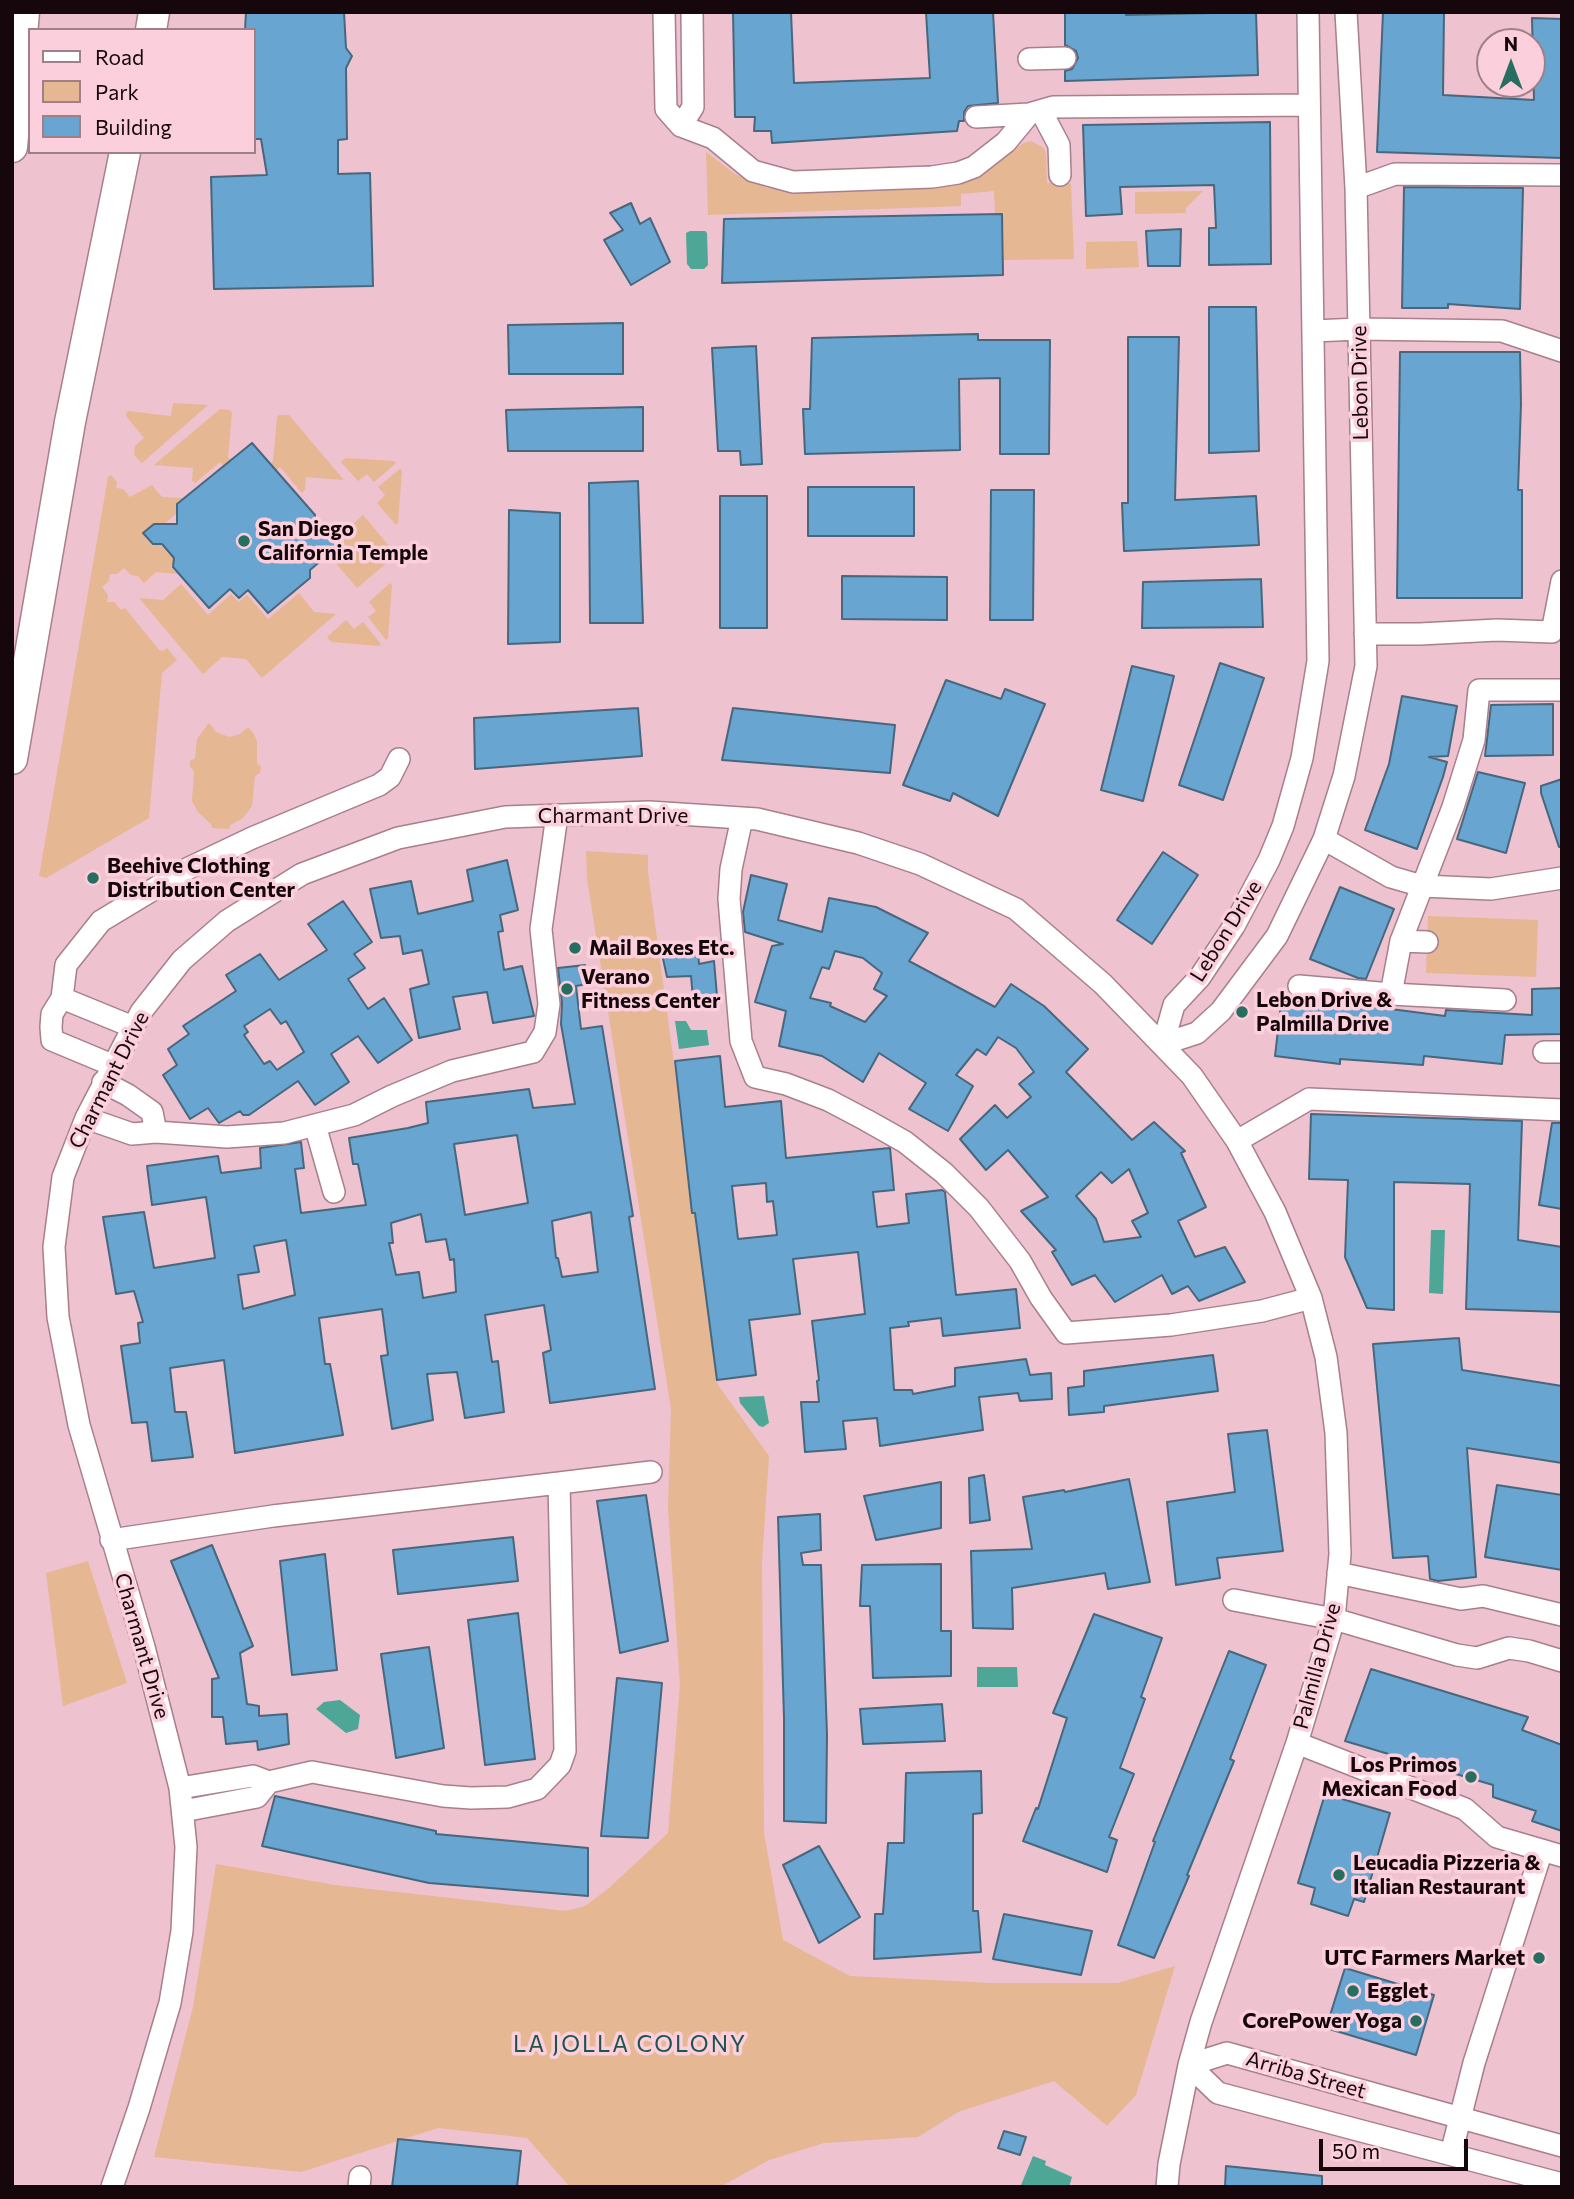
<!DOCTYPE html>
<style>
body{margin:0}
#map{position:relative;width:1574px;height:2199px;overflow:hidden;background:#eec2ce;font-family:Commissioner,sans-serif}
canvas{display:block}
.frame{position:absolute;inset:0;border:14px solid #15070b;pointer-events:none}
.legend{position:absolute;left:28px;top:28px;width:228px;height:126px;box-sizing:border-box;background:#fbcfdb;border:2px solid #9f7f88;margin:0;padding:9px 12px;list-style:none;font-size:21px;color:#15070b}
.legend li{display:flex;align-items:center;gap:14px;height:35px}
.legend b{width:35px;border:2px solid #9f7f88}
.north{position:absolute;left:1476px;top:28px;width:70px;height:70px;box-sizing:border-box;background:#fbcfdb;border:2px solid #9f7f88;border-radius:50%;rotate:0deg;font-size:19px;font-weight:700;line-height:28px;text-align:center;color:#15070b}
.north::after{content:'';display:block;margin:auto;width:24px;height:32px;background:#276d60;clip-path:polygon(50% 0,100% 100%,50% 72%,0 100%)}
.scale{position:absolute;left:1319px;top:2139px;width:149px;height:32px;box-sizing:border-box;border:4px solid #15070b;border-top:0;padding-left:9px;font-size:21px;line-height:24px;white-space:nowrap;color:#15070b;-webkit-text-stroke:5px #fbcfdb;paint-order:stroke}
</style>
<div id="map">
<canvas width="1574" height="2199"></canvas>
<div class="frame"></div>
<ul class="legend">
<li><b style="height:9px;background:#fff"></b>Road</li>
<li><b style="height:19px;background:#e5b793"></b>Park</li>
<li><b style="height:19px;background:#68a5d0"></b>Building</li>
</ul>
<div class="north">N</div>
<div class="scale">50 m</div>
</div>
<script>
const ctx = document.querySelector('canvas').getContext('2d');
ctx.lineJoin = 'round';
function fillPath(path, color) { ctx.fillStyle = color; ctx.fill(path, 'evenodd'); }
const shape = rows => new Path2D(rows.map(r => 'M' + r).join(''));
function strokePath(path, color, width, dash) { ctx.strokeStyle = color; ctx.lineWidth = width; ctx.lineCap = dash ? 'butt' : 'round'; ctx.setLineDash(dash || []); ctx.stroke(path); }
function write(font, color, halo, rows, align = 'center') {
  ctx.font = font + ' Commissioner,sans-serif'; ctx.lineWidth = 7; ctx.setLineDash([]); ctx.textBaseline = 'middle'; ctx.strokeStyle = halo; ctx.fillStyle = color; for (const [text, x, y, turn = 0] of rows) {
    ctx.save(); ctx.translate(x, y); ctx.rotate((+turn || 0) * Math.PI / 180); ctx.textAlign = isNaN(turn) ? turn : align; if (halo) ctx.strokeText(text, 0, 0); ctx.fillText(text, 0, 0); ctx.restore();
  }
}
fillPath(shape([
 [1031,141,1044,148,1046,154,1047,183,1071,184,1074,259,1004,260,1003,214,995,214,994,191,961,194,961,206,708,215,706,152,735,174,767,188,786,190,978,175,1024,143],
 [1203,191,1186,208,1186,213,1135,214,1135,192],
 [1137,241,1139,267,1086,269,1086,242],
 [173,403,208,405,142,463,134,455,135,446,144,438,126,416,127,411,171,416],
 [220,409,230,410,232,413,228,457,248,481,241,486,220,462,195,483,192,480,193,468,154,465],
 [279,415,289,415,344,480,306,477,305,490,302,493,280,467,255,488,250,481,273,461,277,417],
 [346,458,394,461,396,463,374,482,367,474,358,481,341,462],
 [400,469,402,471,398,523,396,525,377,503,385,495,378,487],
 [111,475,117,482,116,488,123,489,130,497,152,485,162,497,183,498,177,504,179,511,160,528,154,524,144,532,144,536,152,545,159,543,175,561,171,567,177,574,156,572,144,583,138,576,131,575,124,568,117,574,110,574,109,581,102,587,108,595,107,602,114,602,121,610,125,608,159,650,163,651,167,648,177,660,162,673,149,818,46,878,39,876,108,477],
 [363,515,389,546,380,553,388,562,357,588,334,561,343,560,344,540,336,539],
 [390,583,392,585,388,638,386,640,368,617,376,611,369,602],
 [181,584,208,615,231,594,239,602,247,595,268,619,299,593,314,612,336,614,262,678,246,659,222,657,203,674,139,598,163,600],
 [346,620,354,629,363,622,381,644,379,646,331,642,327,637],
 [209,723,216,732,229,737,240,734,248,727,254,734,257,741,257,763,261,767,260,773,255,776,252,806,243,818,230,825,229,829,212,828,211,824,198,812,192,801,194,771,190,767,190,761,195,758,197,739],
 [586,851,648,855,648,872,717,1380,718,1385,769,1456,762,1561,764,1833,783,1940,850,1976,992,1983,1118,1983,1175,1966,1136,2095,1107,2126,1054,2081,958,2112,918,2137,824,2143,769,2160,720,2187,570,2187,527,2138,438,2128,301,2172,154,2157,193,2007,216,1864,335,1885,566,1911,585,1906,609,1888,668,1833,680,1685,668,1509,671,1409,587,879],
 [1428,916,1538,920,1536,977,1426,973],
 [88,1561,127,1683,63,1706,46,1573]
]), '#e5b793');
fillPath(shape([
 [690,231,705,231,707,233,708,265,704,269,691,269,687,264,686,233],
 [675,1021,686,1021,691,1030,707,1030,709,1045,679,1049],
 [1431,1230,1445,1230,1443,1294,1429,1293],
 [764,1396,769,1423,763,1427,759,1426,740,1403,739,1397],
 [977,1667,1017,1667,1018,1687,977,1687],
 [340,1700,360,1715,358,1729,346,1733,316,1709,324,1702],
 [1033,2156,1046,2161,1045,2165,1072,2177,1069,2187,1027,2187,1021,2185]
]), '#4ea796');
const building = shape([
 [246,12,344,12,346,48,352,56,346,68,347,139,338,140,338,174,370,173,373,286,214,289,211,177,267,175,261,139,254,139,254,30,245,30,246,12],
 [733,12,791,12,794,83,930,78,926,12,993,12,998,103,968,106,964,112,964,121,959,121,957,131,772,143,771,131,754,131,755,117,735,117,733,12],
 [1065,12,1126,12,1126,15,1256,12,1258,75,1065,81,1065,71,1072,69,1078,58,1076,51,1065,45,1065,12],
 [1383,12,1444,12,1443,95,1534,100,1532,18,1562,19,1562,158,1377,152,1383,12],
 [1270,122,1271,264,1209,265,1209,228,1216,228,1214,185,1120,187,1122,214,1086,216,1083,125,1270,122],
 [1404,187,1523,188,1520,309,1448,304,1448,308,1402,308,1404,187],
 [631,203,640,224,650,218,670,262,631,285,604,240,623,230,610,213,631,203],
 [1002,214,1003,275,722,283,724,219,1002,214],
 [1181,229,1180,266,1148,266,1146,231,1181,229],
 [1209,307,1256,307,1259,451,1209,453,1209,307],
 [623,323,623,374,509,374,508,325,623,323],
 [978,334,978,340,1050,340,1049,454,1000,454,1000,378,959,379,960,450,805,454,803,409,810,409,812,338,978,334],
 [1128,337,1179,337,1175,500,1256,496,1259,545,1124,551,1122,503,1128,503,1128,337],
 [756,346,762,464,741,465,740,451,718,451,712,348,756,346],
 [1400,352,1520,352,1521,404,1518,490,1522,490,1522,598,1397,598,1400,352],
 [643,407,643,451,508,451,506,410,643,407],
 [252,443,315,515,315,526,325,537,336,539,343,546,342,555,335,559,324,558,310,570,310,578,268,613,248,590,239,598,230,589,209,608,173,567,174,558,162,544,153,544,143,533,154,524,177,524,177,504,252,443],
 [638,481,643,623,590,623,589,483,638,481],
 [808,487,914,487,914,536,808,536,808,487],
 [991,490,1034,490,1033,620,990,620,991,490],
 [720,496,767,496,767,628,720,628,720,496],
 [509,510,560,513,560,642,508,644,509,510],
 [842,576,947,577,947,620,842,619,842,576],
 [1261,579,1263,627,1142,628,1143,582,1261,579],
 [1220,663,1264,678,1223,800,1179,785,1220,663],
 [1132,666,1174,676,1143,801,1101,790,1132,666],
 [946,680,1001,699,1005,689,1045,704,998,816,953,793,950,801,903,785,946,680],
 [1402,696,1457,706,1448,756,1429,757,1447,762,1443,777,1417,849,1365,830,1389,764,1402,696],
 [1553,704,1553,755,1485,756,1491,705,1553,704],
 [638,708,642,756,475,769,474,718,638,708],
 [733,708,895,725,890,773,722,760,733,708],
 [1478,772,1525,783,1506,853,1457,839,1478,772],
 [1562,779,1562,847,1559,847,1541,793,1541,786,1562,779],
 [1163,852,1198,875,1152,944,1117,920,1163,852],
 [507,860,518,910,500,915,503,931,498,932,504,970,522,966,534,1016,493,1023,487,992,453,997,460,1029,419,1038,410,989,429,984,422,950,403,954,400,936,381,938,370,889,411,881,418,914,473,901,467,870,507,860],
 [751,875,787,884,778,920,822,932,829,898,876,907,928,933,909,961,995,1007,1011,984,1044,1006,1088,1049,1066,1072,1132,1140,1154,1122,1185,1151,1181,1153,1206,1207,1178,1221,1195,1257,1225,1247,1245,1282,1199,1301,1188,1286,1172,1294,1162,1275,1115,1302,1095,1275,1072,1285,1052,1252,1056,1250,1021,1211,1048,1197,1008,1150,986,1170,960,1139,995,1105,1007,1118,1031,1097,1019,1084,1034,1072,1016,1048,998,1037,986,1055,977,1049,956,1075,973,1086,948,1131,909,1109,926,1083,879,1053,863,1082,822,1056,779,1046,786,1011,755,1002,772,946,783,944,745,932,743,912,751,875],
 [835,951,863,958,882,973,874,989,887,996,865,1022,830,1006,831,1003,810,998,822,967,829,969,835,951],
 [1129,1169,1148,1213,1132,1221,1141,1237,1104,1242,1096,1219,1076,1196,1101,1172,1112,1183,1129,1169],
 [1340,887,1394,909,1366,979,1358,978,1310,959,1340,887],
 [343,901,372,942,354,954,365,968,348,979,368,1009,384,998,412,1040,378,1063,358,1036,331,1054,349,1082,315,1105,298,1081,249,1115,243,1115,240,1111,219,1123,208,1108,190,1119,163,1075,177,1065,168,1049,189,1034,183,1026,236,991,226,975,260,954,279,980,327,950,308,924,343,901],
 [270,1009,281,1024,286,1021,304,1052,277,1070,270,1061,264,1064,244,1035,248,1032,244,1026,270,1009],
 [698,951,699,964,714,961,717,996,693,998,691,976,667,977,662,954,698,951],
 [585,965,587,984,576,986,581,1029,602,1026,633,1216,629,1217,655,1389,550,1403,543,1353,551,1350,544,1305,485,1315,492,1362,498,1361,504,1412,465,1418,457,1372,427,1374,433,1420,392,1429,381,1356,388,1355,382,1309,319,1318,325,1364,330,1364,343,1435,235,1453,224,1360,170,1368,175,1412,186,1412,193,1457,152,1461,147,1422,132,1423,121,1346,140,1343,138,1323,143,1322,134,1291,116,1294,103,1217,144,1212,154,1268,215,1258,206,1197,152,1205,147,1166,218,1156,221,1173,261,1168,260,1148,301,1142,304,1168,295,1169,301,1213,366,1205,358,1164,353,1164,349,1138,408,1128,428,1123,426,1102,529,1089,533,1108,575,1104,561,1024,562,1003,558,968,585,965],
 [517,1135,528,1203,465,1215,454,1144,517,1135],
 [591,1212,598,1272,562,1277,558,1258,556,1258,552,1221,591,1212],
 [421,1214,426,1242,446,1239,450,1260,454,1259,456,1292,423,1298,419,1272,396,1275,389,1243,393,1243,391,1223,421,1214],
 [286,1240,295,1295,243,1309,238,1275,259,1272,254,1246,286,1240],
 [1562,988,1562,1034,1505,1035,1502,1064,1424,1056,1423,1065,1340,1059,1340,1064,1275,1056,1282,995,1445,1016,1446,1010,1532,1015,1532,989,1562,988],
 [720,1056,725,1107,781,1101,786,1158,890,1148,894,1190,873,1192,877,1227,909,1223,906,1194,942,1190,945,1192,956,1295,1016,1289,1020,1328,943,1336,941,1318,908,1322,909,1326,890,1328,894,1390,912,1390,913,1394,955,1386,955,1368,1026,1359,1030,1375,1051,1373,1052,1399,1020,1401,1018,1393,979,1397,983,1430,880,1446,877,1418,843,1421,846,1449,805,1452,801,1402,819,1402,817,1381,819,1380,812,1321,865,1314,858,1252,793,1259,800,1314,749,1320,756,1375,717,1380,695,1213,692,1213,675,1061,720,1056],
 [766,1183,767,1202,773,1201,777,1235,738,1239,732,1186,766,1183],
 [1311,1114,1522,1121,1518,1240,1562,1247,1562,1312,1466,1309,1470,1184,1394,1182,1394,1310,1367,1308,1345,1257,1348,1180,1309,1179,1311,1114],
 [1552,1123,1562,1123,1562,1209,1539,1205,1552,1123],
 [1459,1338,1462,1370,1562,1386,1562,1463,1467,1448,1476,1577,1438,1581,1430,1579,1428,1556,1393,1558,1373,1344,1459,1338],
 [1213,1355,1218,1391,1104,1406,1104,1412,1069,1415,1068,1388,1084,1386,1084,1371,1213,1355],
 [1267,1430,1283,1551,1217,1558,1220,1578,1176,1585,1167,1502,1235,1492,1228,1434,1267,1430],
 [984,1475,990,1520,970,1523,969,1478,984,1475],
 [1129,1479,1150,1582,1108,1589,1105,1573,1012,1588,1013,1629,973,1628,971,1551,1032,1549,1023,1497,1064,1490,1065,1492,1129,1479],
 [941,1482,941,1528,876,1540,864,1496,941,1482],
 [1497,1485,1562,1495,1562,1570,1485,1557,1497,1485],
 [646,1495,668,1641,620,1653,597,1501,646,1495],
 [820,1514,821,1550,801,1553,803,1565,821,1565,827,1735,826,1823,784,1821,784,1718,778,1517,820,1514],
 [513,1537,518,1581,398,1594,393,1550,513,1537],
 [212,1545,253,1646,240,1653,247,1704,259,1706,259,1716,287,1714,289,1744,258,1750,257,1741,226,1744,223,1717,212,1717,212,1679,219,1678,171,1561,212,1545],
 [325,1554,337,1670,292,1675,280,1561,325,1554],
 [941,1564,941,1631,951,1631,951,1676,873,1678,870,1606,860,1606,862,1565,941,1564],
 [518,1613,535,1759,485,1765,468,1620,518,1613],
 [1094,1614,1162,1638,1141,1697,1145,1699,1120,1768,1134,1774,1109,1837,1117,1840,1107,1872,1023,1841,1036,1808,1038,1809,1067,1718,1053,1713,1094,1614],
 [429,1647,444,1748,396,1758,381,1654,429,1647],
 [1229,1651,1266,1665,1230,1759,1234,1761,1187,1875,1189,1876,1154,1958,1118,1945,1155,1842,1153,1841,1229,1651],
 [1371,1669,1528,1717,1522,1730,1562,1745,1562,1831,1532,1821,1536,1811,1493,1797,1493,1785,1345,1741,1371,1669],
 [617,1678,662,1683,648,1838,601,1836,617,1678],
 [942,1704,945,1741,863,1744,860,1709,942,1704],
 [981,1771,982,1813,973,1814,973,1911,978,1911,981,1952,874,1959,875,1914,883,1914,888,1843,904,1843,906,1773,981,1771],
 [1325,1794,1390,1813,1364,1902,1354,1899,1348,1916,1311,1904,1315,1888,1298,1883,1325,1794],
 [275,1796,436,1831,436,1834,588,1848,588,1896,429,1883,262,1846,275,1796],
 [819,1846,860,1917,819,1943,783,1865,819,1846],
 [1004,1914,1092,1931,1081,1975,993,1959,1004,1914],
 [1345,1968,1434,1995,1416,2055,1326,2028,1345,1968],
 [1004,2131,1026,2137,1020,2155,998,2148,1004,2131],
 [398,2139,521,2151,517,2187,392,2187,398,2139],
 [1226,2166,1322,2176,1322,2187,1225,2187,1226,2166]
]);
fillPath(building, '#68a5d0');
strokePath(building, '#47677e', 2);
const minor = shape([
 [664,12,666,109,681,126,713,138,753,171,793,182,932,177,958,173,974,167,1006,142,1029,114,1053,107,1309,105],
 [1029,59,1065,58],
 [1041,111,1059,145,1060,175],
 [976,117,1029,114],
 [681,126,693,107,692,12],
 [1356,188,1395,174,1562,175],
 [1313,331,1359,329,1502,331,1562,351],
 [1365,634,1420,634,1497,630,1552,632,1562,581],
 [742,818,731,869,729,899,741,1041,755,1077,786,1084,828,1100,866,1120,905,1142,944,1173,979,1208,1020,1261,1041,1298,1066,1333,1171,1325,1262,1311,1311,1298],
 [1324,839,1391,877,1422,886,1491,889,1562,878],
 [1401,941,1427,942],
 [1299,986,1391,994,1401,941,1453,807,1474,740,1479,690,1562,690],
 [1391,994,1505,1000],
 [62,998,133,1027],
 [1163,1044,1197,1033,1221,1011,1277,936,1324,839,1344,776,1366,666,1356,188,1346,12],
 [1163,1044,1174,1005,1200,977,1234,926,1269,860,1283,826,1302,758,1318,661,1308,12],
 [1544,1052,1562,1052],
 [112,1065,52,1040,51,1027,52,1014,62,998,66,965,101,921,189,868,252,838,379,785,390,777,399,759],
 [86,1118,132,1134,156,1132,152,1112,128,1095,103,1082],
 [315,1125,334,1192],
 [156,1132,227,1137,284,1133,354,1115,392,1096,452,1071,533,1052,545,1032,549,1004,541,929,557,815],
 [1237,1141,1309,1099,1562,1110],
 [559,1483,651,1472],
 [111,1540,273,1516,559,1483,565,1751,560,1765,537,1789,508,1797,471,1798,443,1796,312,1772,269,1782,253,1776,180,1788],
 [1338,1573,1461,1599,1483,1596,1562,1615],
 [1234,1600,1334,1619,1457,1655,1477,1658,1509,1648,1529,1651,1562,1661],
 [1297,1743,1465,1809,1497,1837,1562,1856],
 [183,1811,257,1797,269,1782],
 [1189,2065,1218,2093,1562,2184],
 [1189,2065,1227,2053,1562,2146],
 [1451,2154,1474,2063,1542,1850],
 [112,2187,139,2108,170,2003,182,1931,186,1847,180,1788,144,1647,79,1425,58,1317,54,1247,63,1177,86,1118,141,1012,182,960,227,921,302,874,398,838,505,817,649,812,757,819,858,843,920,864,1016,909,1103,984,1192,1076,1237,1141,1275,1212,1311,1298,1326,1357,1336,1433,1340,1554,1334,1619,1297,1743,1201,2022,1189,2065,1169,2164,1167,2187],
 [359,2187,360,2177]
]);
const highway = shape([
 [151,30,154,12],
 [12,147,24,12],
 [12,759,70,422,125,152]
]);
strokePath(minor, '#a87f8b', 24);
strokePath(highway, '#a87f8b', 33);
strokePath(minor, '#fff', 21);
strokePath(highway, '#fff', 30);
for (const [x, y, r, color] of [
 [244,541,7,"#276d60"],
 [93,878,7,"#276d60"],
 [575,948,7,"#276d60"],
 [567,989,7,"#276d60"],
 [1242,1012,7,"#276d60"],
 [1471,1777,7,"#276d60"],
 [1339,1875,7,"#276d60"],
 [1539,1958,7,"#276d60"],
 [1353,1991,7,"#276d60"],
 [1416,2021,7,"#276d60"]
]) { const dot = new Path2D(); dot.arc(x, y, r, 0, 2 * Math.PI); ctx.fillStyle = color; ctx.fill(dot); strokePath(dot, '#fbcfdb', 2.5); }
write('21px', '#15070b', '#fbcfdb', [
 ["Lebon Drive",1360,383,-91],
 ["Charmant Drive",613,816],
 ["Lebon Drive",1226,931,-58],
 ["Charmant Drive",109,1080,-63],
 ["Charmant Drive",142,1646,74],
 ["Palmilla Drive",1317,1666,-75],
 ["Arriba Street",1306,2075,16]
]);
write('bold 21px', '#15070b', '#fbcfdb', [
 ["San Diego",258,529],
 ["California Temple",258,553],
 ["Beehive Clothing",107,866],
 ["Distribution Center",107,890],
 ["Mail Boxes Etc.",589,948],
 ["Verano",581,977],
 ["Fitness Center",581,1001],
 ["Lebon Drive &",1256,1000],
 ["Palmilla Drive",1256,1024],
 ["Los Primos",1457,1765,"right"],
 ["Mexican Food",1457,1789,"right"],
 ["Leucadia Pizzeria &",1353,1863],
 ["Italian Restaurant",1353,1887],
 ["UTC Farmers Market",1525,1958,"right"],
 ["Egglet",1367,1991],
 ["CorePower Yoga",1402,2021,"right"]
], 'left');
ctx.letterSpacing = '2px';
write('23px', '#1d554b', '#fbcfdb', [
 ["LA JOLLA COLONY",630,2044]
]);
ctx.letterSpacing = '0px';
</script>
